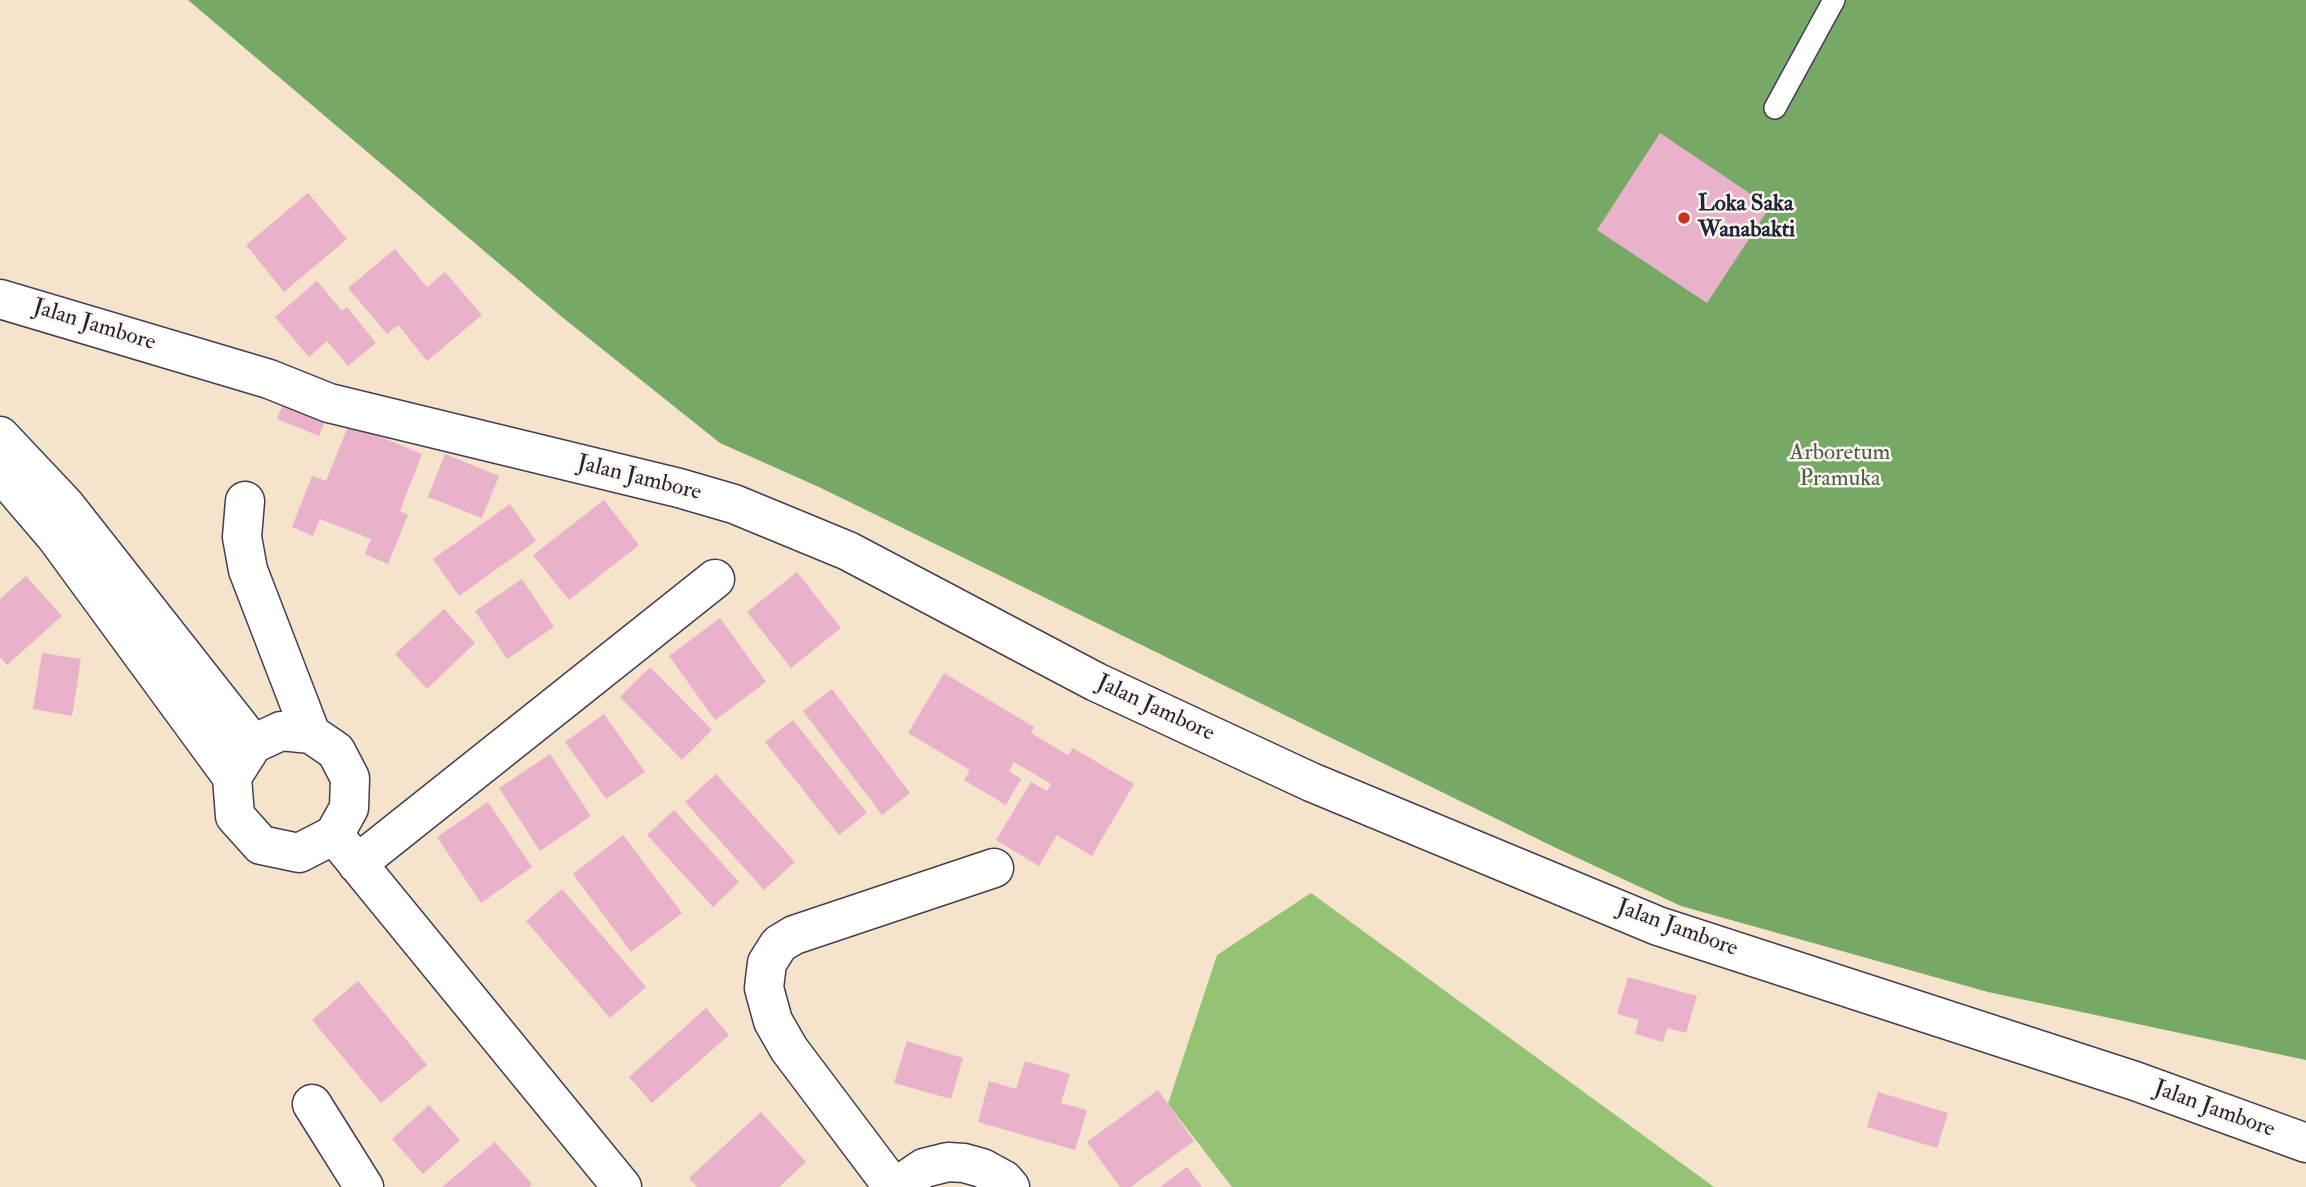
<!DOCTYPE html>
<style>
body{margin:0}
canvas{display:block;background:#f6e3cb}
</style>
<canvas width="2306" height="1187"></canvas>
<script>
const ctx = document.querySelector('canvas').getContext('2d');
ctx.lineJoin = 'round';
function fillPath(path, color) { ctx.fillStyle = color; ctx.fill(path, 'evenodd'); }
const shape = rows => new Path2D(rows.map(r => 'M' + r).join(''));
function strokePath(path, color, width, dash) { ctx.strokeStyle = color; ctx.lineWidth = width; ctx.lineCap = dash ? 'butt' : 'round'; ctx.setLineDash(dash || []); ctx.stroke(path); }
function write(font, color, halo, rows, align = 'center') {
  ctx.font = font + ' "IM FELL Double Pica",serif'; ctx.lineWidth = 5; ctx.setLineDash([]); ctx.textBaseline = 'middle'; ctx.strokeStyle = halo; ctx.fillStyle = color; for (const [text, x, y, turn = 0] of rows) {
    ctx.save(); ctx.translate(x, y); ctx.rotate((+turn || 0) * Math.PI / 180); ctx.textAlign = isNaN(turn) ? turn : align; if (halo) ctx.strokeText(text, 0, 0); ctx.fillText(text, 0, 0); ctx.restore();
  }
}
fillPath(shape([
 [1311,893,1714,1187,1232,1187,1168,1104,1217,955]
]), '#93c373');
fillPath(shape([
 [188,0,2306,0,2306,1060,1988,992,1681,906,1554,847,819,487,720,443,562,317]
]), '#76a965');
fillPath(shape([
 [1660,133,1770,207,1707,303,1597,230],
 [308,193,347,239,284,292,246,245],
 [395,249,427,287,445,272,482,315,427,361,398,325,387,334,348,288],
 [317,281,342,311,347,307,376,343,348,366,327,341,309,357,275,317],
 [286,397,327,415,319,436,277,419],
 [349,424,422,454,400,511,408,515,388,564,365,554,371,539,320,519,313,536,292,527,312,476,326,481],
 [445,454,499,476,482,518,428,497],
 [604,500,639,545,569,600,533,555],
 [510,504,536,541,459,596,433,559],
 [797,572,841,628,791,668,747,612],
 [26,576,62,616,7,665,0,657,0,599],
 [522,579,554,627,507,659,475,611],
 [444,609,475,643,427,689,395,654],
 [720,618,766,682,715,720,669,656],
 [42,653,81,659,72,716,33,709],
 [650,667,712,730,682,760,620,697],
 [944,673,1034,727,1031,733,1068,755,1073,748,1134,784,1092,856,1057,835,1039,866,996,840,1031,782,1047,791,1051,784,1014,762,1009,771,1021,779,1006,805,964,780,970,770,908,733],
 [832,689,910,793,882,815,803,711],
 [604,714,645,772,606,799,565,742],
 [793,720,867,813,839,835,765,742],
 [550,754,591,816,540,851,499,788],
 [716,774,795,862,764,890,685,802],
 [488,802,532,867,481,903,437,837],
 [674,810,739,882,713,907,647,835],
 [623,835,682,913,631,952,573,874],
 [562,889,646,987,610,1018,526,921],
 [1628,977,1697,996,1686,1033,1667,1028,1663,1042,1635,1034,1639,1020,1617,1014],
 [358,981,427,1065,381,1103,312,1020],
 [706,1008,729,1035,652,1103,629,1077],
 [907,1041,963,1058,951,1099,894,1083],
 [1025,1061,1070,1074,1061,1103,1087,1110,1075,1150,978,1122,989,1081,1016,1089],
 [1158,1090,1194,1141,1131,1187,1120,1187,1087,1142],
 [1878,1092,1948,1113,1937,1148,1867,1127],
 [429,1105,460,1140,423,1174,392,1139],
 [761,1112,806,1162,779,1187,697,1187,689,1178],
 [495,1142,532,1184,529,1187,442,1187],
 [1187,1167,1202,1187,1160,1187]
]), '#e9b1ca');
const service = shape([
 [1775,108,1834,0]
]);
const minor = shape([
 [0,299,269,379,329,403,679,488,734,504,848,551,1096,682,1311,782,1658,926,2135,1081,2306,1143],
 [0,436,65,505,253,744],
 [3,475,56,537,232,777],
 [245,501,242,537,248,570,311,734],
 [281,731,311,734,336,751,350,778,349,808,334,835,299,853,261,845,235,816,232,777,253,744,281,731],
 [334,835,622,1187],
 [357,864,715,579],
 [312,1104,364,1187],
 [893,1187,789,1049,773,1021,764,988,767,963,779,944,794,935,994,868],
 [896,1187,924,1168,948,1162,964,1163,982,1168,1004,1180,1010,1187]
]);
strokePath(service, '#423f51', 24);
strokePath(minor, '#423f51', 41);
strokePath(service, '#fff', 21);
strokePath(minor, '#fff', 38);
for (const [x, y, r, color] of [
 [1684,218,7,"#c8321e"]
]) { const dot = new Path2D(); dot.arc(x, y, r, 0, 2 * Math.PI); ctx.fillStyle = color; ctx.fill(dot); strokePath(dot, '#fbf7ec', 2.5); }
write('bold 23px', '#22223b', '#fbf7ec', [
 ["Loka Saka",1698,205],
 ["Wanabakti",1698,231]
], 'left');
write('23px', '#22223b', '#fbf7ec', [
 ["Jalan Jambore",94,326,17],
 ["Jalan Jambore",639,479,14],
 ["Jalan Jambore",1155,709,25],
 ["Jalan Jambore",1677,929,20],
 ["Jalan Jambore",2214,1110,20]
]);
write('23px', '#4a5a4f', '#fbf7ec', [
 ["Arboretum",1840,454],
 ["Pramuka",1840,480]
]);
</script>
